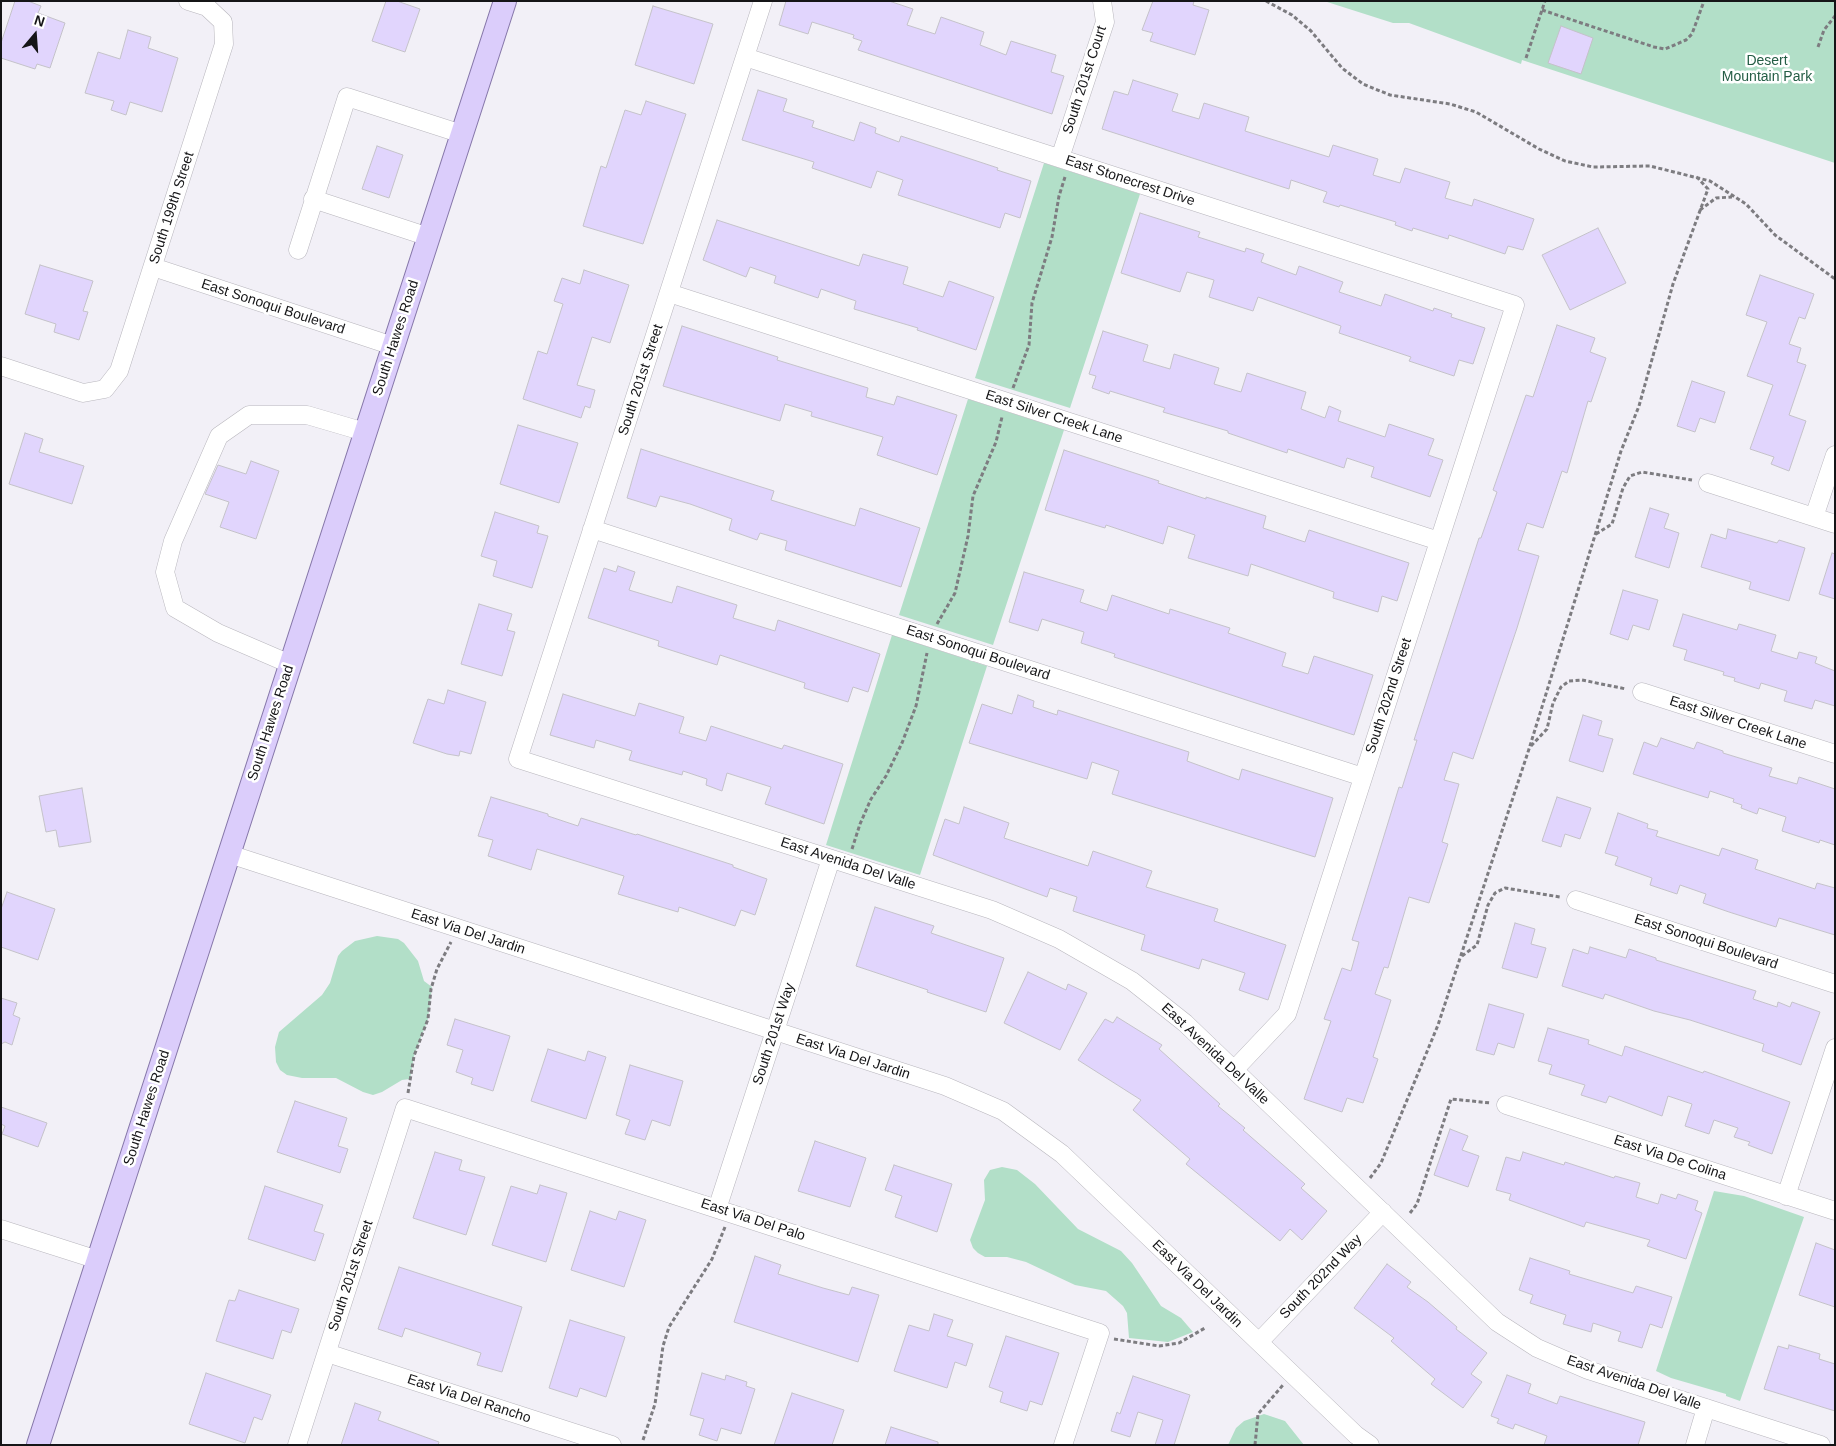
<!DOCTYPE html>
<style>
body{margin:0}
#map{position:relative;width:1836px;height:1446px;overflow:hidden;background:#f2f0f7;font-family:Helvetica,sans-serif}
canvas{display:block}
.frame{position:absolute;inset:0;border:2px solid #151517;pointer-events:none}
.north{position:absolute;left:10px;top:10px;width:50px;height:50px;-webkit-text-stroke:4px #fff;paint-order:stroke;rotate:18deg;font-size:14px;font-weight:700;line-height:20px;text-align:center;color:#151517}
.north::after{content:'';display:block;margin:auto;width:18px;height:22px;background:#151517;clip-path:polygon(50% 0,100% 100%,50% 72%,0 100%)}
</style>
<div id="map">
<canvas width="1836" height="1446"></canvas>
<div class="frame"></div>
<div class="north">N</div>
</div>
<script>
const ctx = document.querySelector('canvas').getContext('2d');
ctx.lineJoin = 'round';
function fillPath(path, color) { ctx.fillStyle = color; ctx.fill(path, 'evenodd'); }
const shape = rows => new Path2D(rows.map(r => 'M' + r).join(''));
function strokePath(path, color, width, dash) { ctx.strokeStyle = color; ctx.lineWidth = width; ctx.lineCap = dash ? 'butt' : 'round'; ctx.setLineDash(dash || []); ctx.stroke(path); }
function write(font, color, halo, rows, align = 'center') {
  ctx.font = font + ' Helvetica,sans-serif'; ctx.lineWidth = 5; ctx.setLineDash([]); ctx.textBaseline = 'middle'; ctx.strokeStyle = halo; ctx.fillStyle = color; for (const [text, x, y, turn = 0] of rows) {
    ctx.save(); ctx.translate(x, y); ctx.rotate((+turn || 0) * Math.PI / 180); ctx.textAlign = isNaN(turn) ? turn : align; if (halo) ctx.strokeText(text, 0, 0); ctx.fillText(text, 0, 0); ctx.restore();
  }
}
fillPath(shape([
 [1324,1,1835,1,1835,163,1522,60,1521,64,1409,23,1393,23],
 [1044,163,1140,194,1070,408,975,378],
 [968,399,1064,430,993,645,899,615],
 [892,635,987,666,920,875,826,845],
 [377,936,398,939,404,943,418,961,424,981,432,987,428,1019,414,1056,410,1079,402,1080,382,1092,373,1095,363,1092,336,1078,302,1078,287,1075,280,1070,276,1062,275,1047,279,1032,322,995,330,983,338,956,342,951,355,941],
 [1002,1167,1017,1170,1035,1184,1078,1229,1121,1251,1132,1263,1161,1306,1181,1318,1193,1332,1168,1342,1129,1338,1127,1313,1123,1306,1106,1291,1075,1285,1026,1262,1007,1257,985,1257,978,1253,973,1248,970,1240,985,1200,984,1180,990,1170],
 [1714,1191,1744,1196,1804,1217,1740,1401,1726,1396,1726,1394,1671,1378,1656,1371],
 [1264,1414,1285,1421,1304,1445,1228,1445,1236,1428,1244,1421]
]), '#b2dfc8');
const building = shape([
 [15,1,28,1,41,6,38,13,65,23,50,68,37,64,35,69,1,58,1,43,15,1],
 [386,1,397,1,420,9,405,52,372,41,386,1],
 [786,1,889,1,913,9,907,25,935,34,941,17,984,32,980,45,1006,55,1011,41,1056,55,1051,72,1064,76,1052,114,858,50,862,41,853,38,854,35,812,22,808,34,779,25,786,1],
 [1153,1,1194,1,1193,5,1209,10,1195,55,1150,41,1153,33,1142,30,1153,1],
 [653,6,713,24,694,84,635,65,653,6],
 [1561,26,1593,38,1581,74,1548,63,1561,26],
 [128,30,151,37,148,48,178,58,162,112,130,102,126,115,111,110,114,101,85,93,98,52,120,59,128,30],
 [1133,80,1178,94,1172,111,1199,119,1204,103,1249,117,1245,131,1329,157,1333,145,1378,159,1373,175,1400,183,1405,168,1450,182,1445,198,1472,206,1474,199,1534,219,1523,250,1508,246,1505,254,1449,235,1448,239,1413,228,1412,231,1395,225,1396,222,1340,205,1339,207,1323,202,1327,192,1291,180,1289,189,1102,129,1114,91,1128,95,1133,80],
 [758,90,787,99,783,111,814,121,812,127,854,141,860,122,876,128,875,133,899,142,901,136,998,168,997,170,1031,181,1020,218,1005,213,1000,228,898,195,903,180,877,171,871,188,812,168,814,162,742,140,758,90],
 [646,101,686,114,643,244,583,226,601,166,606,168,625,110,641,115,646,101],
 [377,146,403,155,389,198,362,189,377,146],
 [1140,213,1200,232,1198,237,1245,252,1246,248,1264,254,1261,262,1296,275,1299,266,1343,282,1339,292,1381,306,1385,294,1433,311,1434,308,1452,314,1451,317,1485,328,1473,364,1459,360,1454,376,1409,361,1411,357,1339,333,1341,326,1258,297,1253,311,1209,297,1214,280,1187,272,1180,292,1121,273,1140,213],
 [717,220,859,266,863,254,908,267,903,284,943,297,949,281,994,297,976,350,917,330,918,328,854,309,856,301,821,289,818,298,774,283,776,276,750,267,746,277,703,260,717,220],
 [1598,228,1626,283,1570,310,1542,255,1598,228],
 [40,265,93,281,83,311,88,312,79,340,54,332,56,324,25,314,40,265],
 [584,270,629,285,610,343,592,337,577,385,595,390,590,408,585,406,581,418,523,399,538,351,547,354,563,304,554,301,562,278,580,284,584,270],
 [1760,275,1814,294,1805,319,1799,317,1789,344,1801,348,1797,362,1806,365,1789,415,1806,421,1789,471,1771,464,1774,457,1750,449,1773,385,1747,376,1767,322,1746,315,1760,275],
 [1557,325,1595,338,1590,352,1606,358,1591,402,1588,401,1567,473,1562,471,1543,528,1527,523,1518,550,1539,556,1517,628,1473,759,1453,752,1444,780,1459,784,1442,842,1448,844,1429,903,1409,897,1388,968,1384,967,1375,994,1391,1000,1373,1057,1378,1059,1363,1103,1347,1098,1342,1112,1304,1099,1331,1021,1324,1019,1342,968,1351,971,1359,942,1352,940,1399,787,1402,788,1417,740,1414,740,1479,538,1481,538,1497,492,1493,490,1526,395,1533,397,1557,325],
 [682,326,778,357,777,360,868,388,866,397,894,405,897,396,957,415,937,475,877,455,883,437,811,416,812,412,785,404,780,421,663,386,682,326],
 [1103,331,1148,345,1143,361,1170,369,1174,354,1219,368,1214,384,1241,392,1247,373,1306,392,1301,409,1325,418,1329,406,1341,411,1338,421,1385,437,1389,424,1434,439,1428,455,1443,460,1430,497,1371,477,1374,467,1347,458,1344,468,1288,449,1287,453,1228,433,1228,431,1163,412,1165,408,1110,391,1109,394,1092,388,1096,376,1089,374,1103,331],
 [1692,381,1725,392,1715,423,1700,418,1695,432,1677,426,1692,381],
 [518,425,578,443,559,503,500,484,518,425],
 [25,433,43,439,39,452,84,466,72,504,9,484,25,433],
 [641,449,774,491,771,500,855,526,860,508,920,528,901,587,785,550,787,541,760,533,757,540,729,530,732,519,690,504,660,496,656,507,627,498,641,449],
 [1064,450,1159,481,1158,483,1206,499,1206,497,1266,516,1263,528,1305,542,1309,530,1409,563,1397,601,1382,596,1378,612,1333,598,1334,592,1251,564,1248,576,1188,558,1195,535,1168,526,1163,544,1106,525,1105,528,1045,510,1064,450],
 [251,461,279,471,256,539,220,527,229,502,205,494,218,465,246,474,251,461],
 [1650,508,1669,514,1664,528,1679,533,1669,568,1635,557,1650,508],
 [495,512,539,526,537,533,548,536,532,588,493,576,497,561,481,556,495,512],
 [1728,529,1777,543,1779,540,1805,548,1789,601,1749,589,1751,582,1701,567,1711,534,1726,539,1728,529],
 [1832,553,1835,554,1835,599,1819,594,1832,553],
 [618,566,635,572,629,590,672,603,677,586,737,605,733,618,775,631,778,620,880,654,868,692,853,687,848,702,804,688,805,683,720,655,717,665,658,646,659,641,588,618,604,568,616,572,618,566],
 [1024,572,1084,590,1080,602,1107,611,1112,595,1169,614,1170,609,1230,628,1228,633,1286,653,1282,666,1308,674,1314,656,1373,675,1354,735,1114,657,1115,654,1081,643,1084,632,1042,619,1038,631,1009,622,1024,572],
 [1623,590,1658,600,1649,630,1633,625,1628,640,1610,634,1623,590],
 [479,604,512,614,507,630,515,632,502,676,461,664,479,604],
 [1683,614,1737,630,1739,624,1776,635,1771,651,1797,659,1799,652,1817,657,1815,663,1835,671,1835,706,1815,700,1812,709,1784,701,1787,691,1761,683,1759,689,1734,681,1735,678,1723,675,1724,672,1684,660,1687,650,1673,646,1683,614],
 [448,690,486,702,471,754,460,751,459,756,447,754,413,743,428,699,444,704,448,690],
 [563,694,635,716,639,703,684,717,679,733,706,741,711,726,782,749,784,745,843,764,824,824,765,804,771,787,727,773,722,791,706,785,707,779,683,771,682,775,629,760,632,751,596,740,594,748,550,735,563,694],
 [1018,695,1034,701,1033,707,1057,715,1058,710,1189,752,1187,761,1239,780,1242,769,1333,798,1315,857,1112,794,1119,771,1092,762,1087,779,969,743,982,704,1012,714,1018,695],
 [1583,715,1602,721,1598,735,1613,739,1603,772,1569,761,1583,715],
 [1661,738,1694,749,1697,742,1723,751,1723,753,1772,768,1769,776,1797,784,1799,777,1835,789,1835,845,1820,840,1819,843,1782,831,1786,817,1759,808,1757,814,1741,808,1742,805,1733,802,1734,799,1710,791,1708,798,1633,774,1644,742,1657,747,1661,738],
 [82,788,91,842,59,847,56,830,46,832,39,796,82,788],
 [491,797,548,814,548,816,578,826,581,818,636,835,637,834,733,865,733,867,767,879,755,915,741,910,735,926,679,907,678,912,618,894,624,876,537,849,531,870,488,856,493,840,478,836,491,797],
 [1557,797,1591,808,1580,839,1565,834,1561,847,1542,841,1557,797],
 [964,807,1009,823,1004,838,1088,866,1093,851,1152,871,1146,887,1218,909,1214,921,1286,945,1268,1000,1239,990,1245,973,1202,959,1199,969,1141,950,1145,935,1073,911,1077,897,1050,888,1047,897,933,855,945,819,959,824,964,807],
 [1618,813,1648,824,1647,828,1658,831,1656,836,1719,856,1722,848,1758,860,1755,869,1815,889,1817,883,1835,888,1835,935,1779,918,1776,927,1729,912,1703,903,1706,894,1680,885,1677,894,1650,885,1652,878,1615,865,1618,857,1605,853,1618,813],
 [7,892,55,909,38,960,1,947,1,909,7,892],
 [875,907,934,926,931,933,1004,958,986,1012,927,992,928,990,856,966,875,907],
 [1515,923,1535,929,1531,944,1546,948,1537,978,1502,968,1515,923],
 [1590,947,1626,958,1629,949,1656,958,1656,960,1756,991,1753,999,1777,1007,1778,1002,1790,1007,1792,1002,1820,1012,1801,1065,1762,1051,1764,1044,1690,1020,1654,1011,1605,994,1603,999,1562,986,1573,949,1588,954,1590,947],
 [1028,972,1066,990,1068,984,1087,993,1060,1050,1004,1023,1028,972],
 [1,998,17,1003,13,1015,20,1018,12,1045,5,1042,1,1044,1,998],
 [1489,1004,1524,1014,1514,1048,1498,1043,1494,1055,1476,1050,1489,1004],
 [1117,1017,1162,1045,1159,1049,1220,1104,1218,1106,1245,1128,1243,1130,1305,1184,1301,1188,1327,1211,1302,1240,1290,1229,1280,1241,1186,1164,1190,1159,1133,1110,1141,1100,1078,1060,1105,1019,1113,1023,1117,1017],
 [455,1019,510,1036,493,1091,471,1084,473,1078,456,1072,463,1050,447,1045,455,1019],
 [1548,1028,1589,1040,1588,1044,1622,1056,1625,1046,1703,1073,1704,1071,1790,1102,1772,1154,1748,1145,1750,1142,1734,1137,1738,1128,1714,1120,1709,1134,1685,1126,1692,1104,1668,1096,1662,1116,1609,1096,1606,1103,1581,1095,1585,1085,1549,1074,1552,1065,1538,1061,1548,1028],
 [548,1049,585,1061,588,1051,606,1057,586,1119,531,1101,548,1049],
 [630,1065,683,1081,670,1126,652,1120,645,1140,625,1134,630,1120,616,1115,630,1065],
 [295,1101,347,1118,338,1146,348,1149,340,1173,277,1152,295,1101],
 [1,1107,47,1123,38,1147,2,1134,5,1126,1,1124,1,1107],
 [1450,1129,1468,1136,1462,1150,1479,1156,1468,1187,1434,1175,1450,1129],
 [815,1141,866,1158,850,1207,798,1191,815,1141],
 [435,1152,462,1160,459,1170,485,1177,466,1235,413,1218,435,1152],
 [1523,1152,1564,1165,1565,1162,1614,1178,1615,1176,1640,1183,1636,1197,1658,1204,1661,1194,1676,1199,1678,1194,1698,1201,1695,1210,1702,1213,1686,1259,1647,1246,1650,1240,1586,1222,1584,1227,1509,1200,1511,1194,1496,1190,1506,1157,1520,1161,1523,1152],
 [894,1165,952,1184,937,1232,895,1217,902,1196,885,1190,894,1165],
 [540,1185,567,1193,546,1262,492,1245,511,1186,537,1194,540,1185],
 [265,1186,323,1205,314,1231,324,1234,315,1261,248,1239,265,1186],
 [590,1211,616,1220,619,1211,646,1220,624,1287,571,1270,590,1211],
 [1816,1243,1835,1250,1835,1307,1799,1295,1816,1243],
 [755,1256,781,1265,778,1274,823,1288,849,1295,852,1287,879,1295,858,1362,734,1322,755,1256],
 [1530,1258,1570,1271,1569,1274,1633,1293,1636,1286,1672,1297,1662,1328,1650,1324,1642,1348,1618,1341,1621,1332,1593,1323,1591,1332,1563,1324,1566,1315,1530,1303,1533,1295,1519,1290,1530,1258],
 [1387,1264,1411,1282,1407,1287,1428,1302,1457,1327,1456,1329,1487,1353,1471,1374,1482,1382,1463,1408,1431,1384,1435,1379,1391,1341,1394,1338,1354,1308,1387,1264],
 [399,1267,522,1307,502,1372,477,1365,481,1353,405,1328,402,1337,378,1329,399,1267],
 [239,1290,299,1309,291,1333,282,1330,273,1359,216,1341,229,1300,235,1301,239,1290],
 [934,1314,953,1320,947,1336,973,1344,966,1366,955,1362,947,1388,894,1371,909,1325,929,1331,934,1314],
 [570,1320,625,1337,606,1397,580,1388,577,1397,549,1388,570,1320],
 [1006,1336,1059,1353,1042,1405,1030,1401,1027,1411,1000,1402,1003,1392,989,1387,1006,1336],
 [1789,1345,1820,1354,1819,1359,1835,1364,1835,1411,1764,1389,1778,1346,1788,1349,1789,1345],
 [206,1373,271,1395,262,1420,254,1417,245,1443,189,1424,206,1373],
 [702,1373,725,1380,726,1375,747,1382,746,1386,755,1389,741,1434,721,1428,717,1441,699,1435,704,1419,690,1415,702,1373],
 [1507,1375,1531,1384,1528,1393,1557,1404,1560,1396,1645,1422,1638,1445,1544,1445,1547,1436,1515,1424,1513,1429,1497,1423,1499,1419,1491,1416,1507,1375],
 [1133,1376,1190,1395,1174,1445,1155,1445,1163,1420,1138,1412,1130,1437,1111,1431,1117,1412,1120,1414,1133,1376],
 [792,1393,844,1410,832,1445,774,1445,792,1393],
 [355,1403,381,1412,378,1420,439,1442,438,1445,341,1445,355,1403],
 [891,1427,938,1442,938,1445,885,1445,891,1427]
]);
fillPath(building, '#e1d5fd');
strokePath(building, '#c4c2c9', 1);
const minor = shape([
 [763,1,518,759,992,910,1059,939,1132,981,1185,1023,1497,1322,1537,1348,1588,1370,1821,1445],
 [745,57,1515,305,1287,1014,1234,1070],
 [1060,158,1105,22,1102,1],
 [313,199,429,237],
 [298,250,347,97,462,134],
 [153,267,393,346],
 [669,293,1439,541],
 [1,366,83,393,105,389,119,371,224,44,223,22,207,7,188,1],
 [1708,483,1835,524],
 [1814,517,1835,455],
 [592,529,1363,777],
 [290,664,218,633,175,608,165,572,173,541,219,436,249,415,307,415,365,432],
 [1642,692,1835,754],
 [229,854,945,1086,1003,1111,1062,1154,1356,1435,1370,1445],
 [1576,900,1835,984],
 [1506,1105,1835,1211],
 [1786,1196,1835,1048],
 [717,1209,831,859],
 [1,1229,98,1260],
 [1259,1342,1383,1212],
 [327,1353,612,1445],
 [297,1445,405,1108,1100,1333,1063,1445],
 [1695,1445,1706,1408]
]);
const major = shape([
 [38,1445,505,1]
]);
strokePath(minor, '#b8b6bd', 19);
strokePath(major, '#8677a9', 24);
strokePath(shape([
 [1266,1,1292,15,1311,31,1342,68,1363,84,1390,95,1450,104,1476,112,1539,149,1565,161,1593,167,1650,166,1710,181,1746,204,1775,235,1835,279],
 [1542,10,1654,47,1665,49,1686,40,1692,34,1704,1],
 [1818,47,1824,30,1835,16],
 [1526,58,1545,1],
 [1700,210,1716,198,1732,197],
 [1013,388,1029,345,1032,303,1052,237,1059,196,1065,177],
 [1596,534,1612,524,1623,488,1630,476,1642,472,1692,480],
 [937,624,955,593,968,536,973,496,996,442,1002,417],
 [1531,746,1547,729,1553,703,1561,687,1569,681,1582,680,1626,689],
 [852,849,860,824,871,799,886,776,902,743,916,706,927,653],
 [1462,956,1477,945,1488,905,1495,893,1505,888,1560,897],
 [408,1093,414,1056,428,1019,431,989,437,969,451,942],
 [1370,1178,1381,1163,1438,1025,1529,749,1621,451,1639,406,1673,284,1708,189,1696,176],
 [1410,1213,1417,1204,1451,1099,1491,1103],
 [1114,1339,1159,1346,1179,1343,1205,1328],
 [643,1440,655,1404,663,1346,669,1327,712,1259,725,1227],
 [1255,1445,1258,1414,1283,1385]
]), '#7d7c80', 3, [4, 2.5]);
strokePath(minor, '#fff', 18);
strokePath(major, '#dbcdfb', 22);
write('14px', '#245d45', '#fff', [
 ["Desert",1767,61],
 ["Mountain Park",1767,77]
]);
write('14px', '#151517', '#fff', [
 ["South 201st Court",1085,80,-72],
 ["East Stonecrest Drive",1130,181,18],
 ["South 199th Street",172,208,-72],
 ["East Sonoqui Boulevard",273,307,18],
 ["South Hawes Road",396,338,-72],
 ["South 201st Street",641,380,-72],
 ["East Silver Creek Lane",1054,417,18],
 ["East Sonoqui Boulevard",978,653,18],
 ["South 202nd Street",1389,696,-72],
 ["South Hawes Road",271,723,-72],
 ["East Silver Creek Lane",1738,723,18],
 ["East Avenida Del Valle",848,864,18],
 ["East Via Del Jardin",468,932,18],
 ["East Sonoqui Boulevard",1706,942,18],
 ["South 201st Way",774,1034,-72],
 ["East Avenida Del Valle",1215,1054,43],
 ["East Via Del Jardin",853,1057,18],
 ["South Hawes Road",147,1108,-72],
 ["East Via De Colina",1670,1158,18],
 ["East Via Del Palo",753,1220,18],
 ["South 201st Street",351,1276,-72],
 ["South 202nd Way",1321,1277,-46],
 ["East Via Del Jardin",1197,1284,44],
 ["East Avenida Del Valle",1634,1383,19],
 ["East Via Del Rancho",469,1399,18]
]);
</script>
